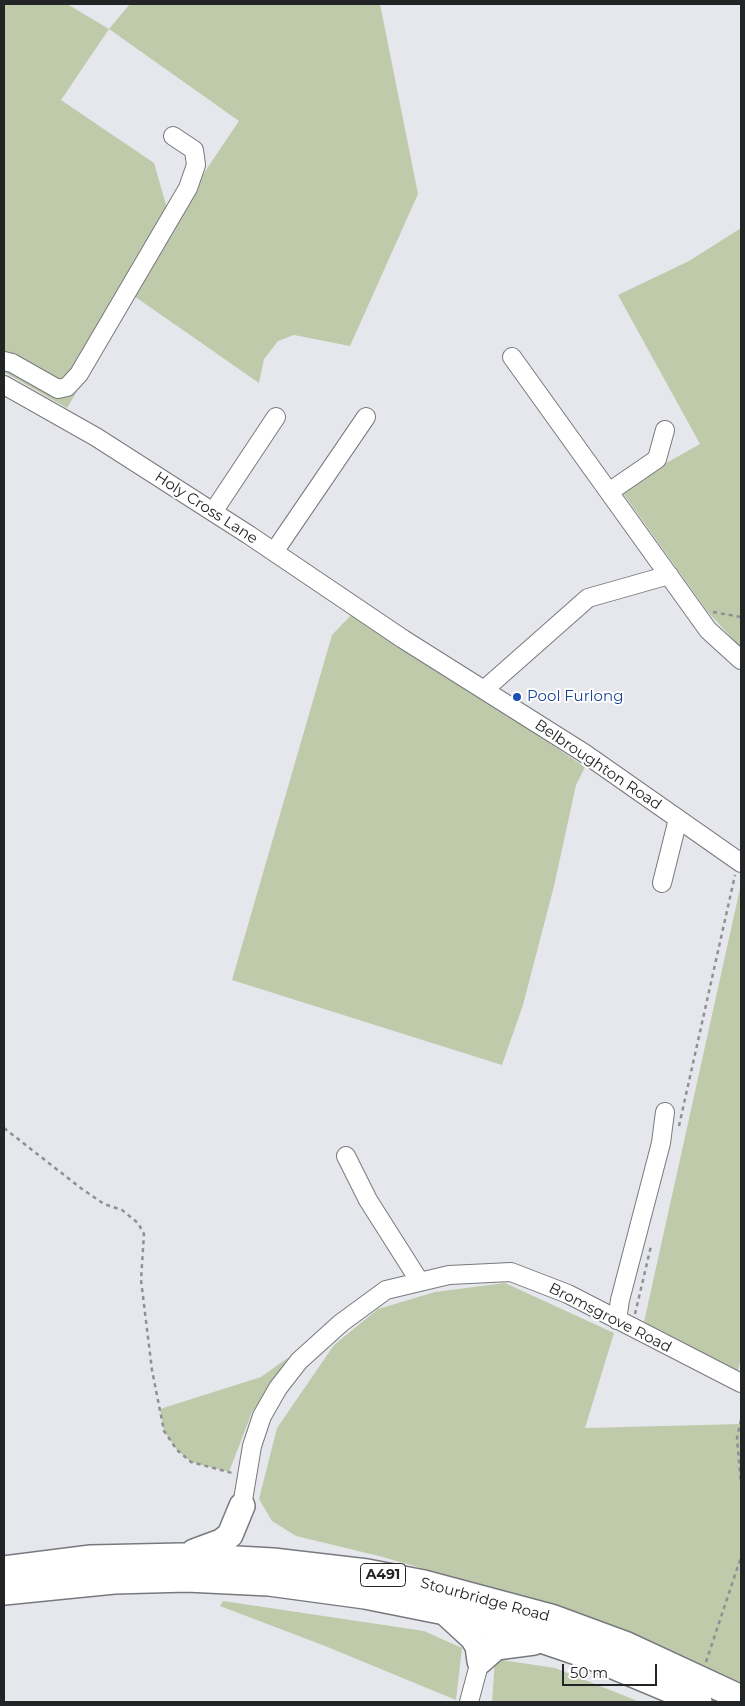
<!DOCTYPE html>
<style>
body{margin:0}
#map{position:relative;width:745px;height:1706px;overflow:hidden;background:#e6e7ed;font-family:Montserrat,sans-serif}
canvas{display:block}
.frame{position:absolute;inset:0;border:5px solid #232426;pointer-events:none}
.scale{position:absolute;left:562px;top:1664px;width:95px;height:22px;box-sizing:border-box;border:2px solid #232426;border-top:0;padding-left:6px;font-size:15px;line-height:18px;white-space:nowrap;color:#232426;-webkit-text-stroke:4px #fff;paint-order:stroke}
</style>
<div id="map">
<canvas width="745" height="1706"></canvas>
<div class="frame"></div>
<div class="scale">50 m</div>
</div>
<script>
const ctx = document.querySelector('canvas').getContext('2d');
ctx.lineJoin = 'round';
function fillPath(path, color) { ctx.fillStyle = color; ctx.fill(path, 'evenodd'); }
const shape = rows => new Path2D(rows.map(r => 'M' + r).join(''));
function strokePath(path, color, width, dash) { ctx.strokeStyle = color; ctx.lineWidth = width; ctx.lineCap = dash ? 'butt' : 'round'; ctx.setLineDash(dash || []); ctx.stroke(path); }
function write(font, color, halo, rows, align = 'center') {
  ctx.font = font + ' Montserrat,sans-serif'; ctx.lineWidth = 4; ctx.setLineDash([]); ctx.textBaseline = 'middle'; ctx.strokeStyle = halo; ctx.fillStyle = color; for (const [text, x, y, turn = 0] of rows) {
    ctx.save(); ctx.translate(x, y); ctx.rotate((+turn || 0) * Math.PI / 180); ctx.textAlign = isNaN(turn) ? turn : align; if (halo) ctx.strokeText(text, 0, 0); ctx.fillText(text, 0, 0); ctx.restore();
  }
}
fillPath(shape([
 [4,4,67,4,109,29,130,4,380,4,418,194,350,346,294,335,278,341,264,359,259,383,134,296,67,408,4,372],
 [109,29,239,121,171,222,154,163,61,100],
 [741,228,741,648,707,611,620,489,700,444,618,295,689,261],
 [354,612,585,767,576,785,554,886,523,1005,502,1065,232,980,332,635],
 [741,884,741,1356,738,1371,644,1322],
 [505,1283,614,1333,585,1428,741,1424,741,1689,580,1613,379,1556,296,1536,272,1521,259,1499,277,1428,334,1345,378,1309,435,1292],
 [289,1357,252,1412,229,1472,191,1462,177,1450,164,1431,160,1409,261,1377],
 [223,1601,424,1631,462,1648,456,1700,325,1646,220,1606],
 [495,1659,555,1668,640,1702,492,1702]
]), '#becaaa');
const minor = shape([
 [512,357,708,630,741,660],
 [4,361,12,363,58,389,67,387,79,374,188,188,196,165,194,150,173,136],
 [4,385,96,437,249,535,403,639,584,753,741,863],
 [609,492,657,459,665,430],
 [213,512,276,417],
 [274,552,366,417],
 [485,689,588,598,669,575],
 [662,883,678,819],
 [346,1156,368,1200,420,1282],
 [617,1320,620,1300,661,1143,665,1112],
 [242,1506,252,1446,262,1416,278,1388,299,1361,341,1323,386,1290,449,1275,511,1272,568,1294,741,1383],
 [469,1702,480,1661]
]);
const highway = shape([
 [194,1552,221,1542,230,1535,242,1506],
 [4,1569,91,1558,182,1556,273,1561,367,1572,424,1583,551,1617,627,1645,741,1698],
 [4,1592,114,1581,187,1579,269,1583,365,1596,445,1612,544,1641,594,1658,699,1702],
 [447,1614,473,1638,478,1646,480,1661],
 [480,1661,496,1647,534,1642]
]);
strokePath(minor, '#78797e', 20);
strokePath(highway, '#78797e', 28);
strokePath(shape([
 [713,612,741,617],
 [679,1126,735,875],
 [4,1128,82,1189,104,1204,122,1210,138,1223,144,1234,141,1280,152,1370,164,1431,177,1450,191,1462,232,1473],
 [635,1314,651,1246],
 [741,1420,737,1438,741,1484],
 [706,1662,741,1557]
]), '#8f9094', 2.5, [4, 4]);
strokePath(minor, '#fff', 18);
strokePath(highway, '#fff', 25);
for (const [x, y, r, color] of [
 [517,697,5,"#1a4fb4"]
]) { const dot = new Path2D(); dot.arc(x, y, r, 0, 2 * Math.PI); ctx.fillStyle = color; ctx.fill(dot); strokePath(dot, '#fff', 2); }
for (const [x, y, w] of [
 [383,1575,45]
]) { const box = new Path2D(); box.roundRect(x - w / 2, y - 11.5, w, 23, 4); ctx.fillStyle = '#fff'; ctx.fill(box); strokePath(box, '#232426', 1); }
write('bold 14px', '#232426', null, [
 ["A491",383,1575]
]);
write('15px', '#232426', '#fff', [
 ["Holy Cross Lane",206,508,33],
 ["Belbroughton Road",598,765,34],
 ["Bromsgrove Road",610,1318,27],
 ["Stourbridge Road",485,1600,15]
]);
write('15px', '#164399', '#fff', [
 ["Pool Furlong",527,697]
], 'left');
</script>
